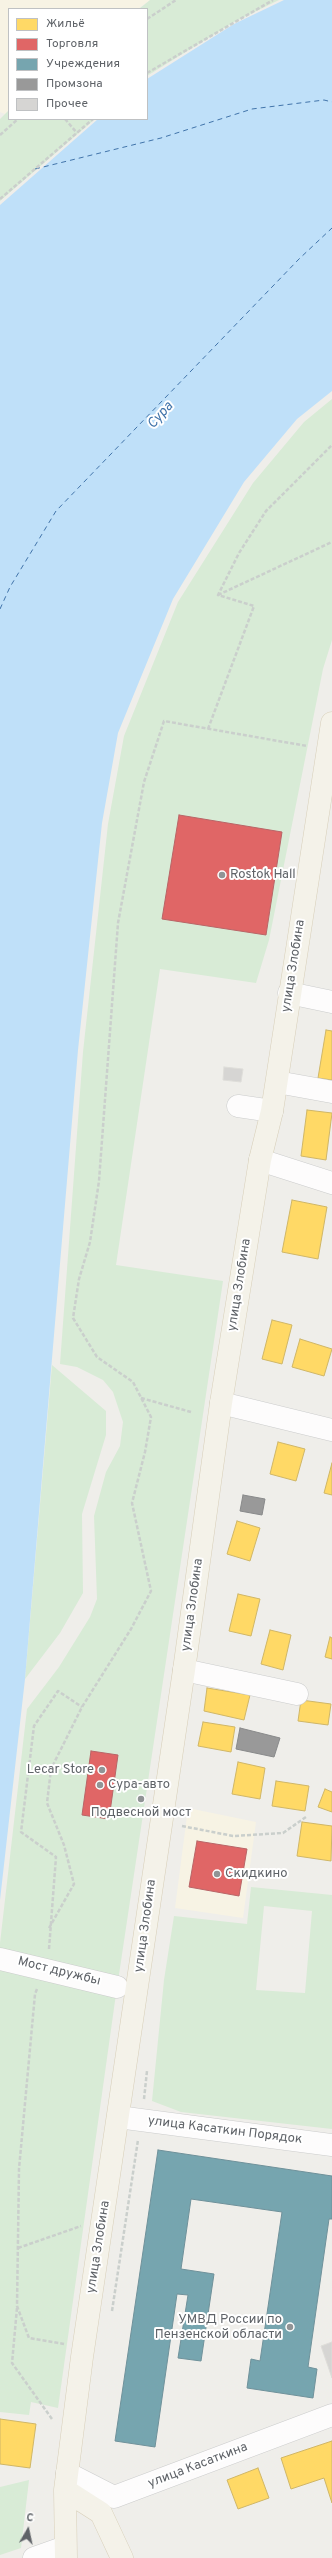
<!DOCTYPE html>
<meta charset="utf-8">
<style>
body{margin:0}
#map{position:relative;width:332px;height:2558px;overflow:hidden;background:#efeeea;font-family:Overpass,sans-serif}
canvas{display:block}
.legend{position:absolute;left:8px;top:8px;width:140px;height:112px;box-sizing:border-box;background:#fff;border:1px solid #bfc1c3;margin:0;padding:5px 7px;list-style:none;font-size:12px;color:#5f6368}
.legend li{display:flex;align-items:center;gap:8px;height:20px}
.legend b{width:20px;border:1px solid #bfc1c3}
.north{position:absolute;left:8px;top:2510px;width:40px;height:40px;-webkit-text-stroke:3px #fff;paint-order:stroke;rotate:9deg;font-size:11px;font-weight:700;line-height:16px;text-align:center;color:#5f6368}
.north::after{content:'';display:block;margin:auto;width:14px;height:18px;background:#5f6368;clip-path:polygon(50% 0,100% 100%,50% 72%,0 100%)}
</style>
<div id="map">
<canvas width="332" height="2558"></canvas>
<ul class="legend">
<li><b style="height:11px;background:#ffd966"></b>Жильё</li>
<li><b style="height:11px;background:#e06666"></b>Торговля</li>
<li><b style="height:11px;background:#76a5af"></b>Учреждения</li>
<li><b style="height:11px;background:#999"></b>Промзона</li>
<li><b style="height:11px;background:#d6d5d3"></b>Прочее</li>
</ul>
<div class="north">С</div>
</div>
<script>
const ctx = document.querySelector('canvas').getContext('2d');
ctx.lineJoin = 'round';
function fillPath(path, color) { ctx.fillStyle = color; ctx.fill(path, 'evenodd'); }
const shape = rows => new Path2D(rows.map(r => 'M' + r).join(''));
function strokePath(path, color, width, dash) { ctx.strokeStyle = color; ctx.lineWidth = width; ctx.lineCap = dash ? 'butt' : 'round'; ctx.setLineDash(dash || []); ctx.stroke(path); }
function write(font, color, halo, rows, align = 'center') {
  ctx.font = font + ' Overpass,sans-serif'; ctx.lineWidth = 4; ctx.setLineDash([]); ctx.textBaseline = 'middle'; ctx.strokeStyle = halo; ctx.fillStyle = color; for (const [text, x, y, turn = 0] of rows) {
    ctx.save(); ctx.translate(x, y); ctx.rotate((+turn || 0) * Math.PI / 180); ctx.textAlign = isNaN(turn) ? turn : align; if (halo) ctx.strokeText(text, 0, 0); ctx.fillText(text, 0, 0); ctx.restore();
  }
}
fillPath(shape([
 [0,0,150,0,138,9,9,9,9,110,5,114,0,112],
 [188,1808,256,1822,243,1918,175,1908]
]), '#f7f3e4');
fillPath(shape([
 [150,0,279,0,234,22,147,76,147,9,139,9],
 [9,110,9,119,95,119,0,201,0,119],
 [332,399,332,640,323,669,269,940,256,983,160,969,116,1265,223,1281,115,2001,58,2408,31,2402,29,2415,0,2412,0,1943,27,1709,59,1667,90,1617,97,1599,94,1516,106,1472,120,1446,123,1422,113,1392,103,1380,77,1367,60,1364,83,1052,108,824,124,736,178,602,253,483,304,422],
 [52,1365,106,1411,106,1435,82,1514,83,1593,60,1633,25,1679],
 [251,1887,332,1895,332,2129,181,2112,152,2101,164,1980,174,1916,247,1924],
 [264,1906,312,1911,305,1993,256,1990],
 [29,2480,21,2548,0,2555,0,2487]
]), '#d8ebd6');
fillPath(shape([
 [284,0,332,0,332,391,297,419,244,482,173,599,118,733,102,823,78,1050,25,1679,0,1900,0,205,98,119,147,119,147,79,234,24]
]), '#bfe0f9');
const homes = shape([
 [326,1030,332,1031,332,1080,318,1078,326,1030],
 [307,1110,332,1113,326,1160,301,1156,307,1110],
 [292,1200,327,1207,318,1259,282,1252,292,1200],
 [272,1320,292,1325,282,1364,262,1359,272,1320],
 [300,1339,332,1349,324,1376,292,1367,300,1339],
 [278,1442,305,1449,296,1481,270,1474,278,1442],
 [332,1463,332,1495,324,1493,332,1463],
 [237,1521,260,1528,250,1561,227,1554,237,1521],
 [238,1594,260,1599,251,1636,229,1631,238,1594],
 [270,1630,291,1635,283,1670,261,1664,270,1630],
 [330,1637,332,1638,332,1659,325,1657,330,1637],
 [207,1688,250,1695,244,1720,204,1711,207,1688],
 [301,1700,331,1704,328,1725,298,1721,301,1700],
 [203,1722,235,1727,231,1752,198,1746,203,1722],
 [238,1762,265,1768,260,1799,232,1794,238,1762],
 [276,1781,309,1786,305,1811,272,1806,276,1781],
 [325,1789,332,1792,332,1812,318,1807,325,1789],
 [302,1822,332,1826,331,1861,297,1856,302,1822],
 [0,2419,36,2424,30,2468,0,2464,0,2419],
 [332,2441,332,2503,324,2478,291,2489,281,2458,332,2441],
 [258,2468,269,2498,238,2509,227,2480,258,2468]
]);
fillPath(homes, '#ffd966');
strokePath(homes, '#cfb667', 1);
const shops = shape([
 [179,815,282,832,266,935,162,919,179,815],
 [91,1751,118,1755,109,1819,82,1815,91,1751],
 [197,1841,247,1849,239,1896,189,1887,197,1841]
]);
fillPath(shops, '#e06666');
strokePath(shops, '#b96567', 1);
const public = shape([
 [158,2150,332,2176,332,2219,329,2219,308,2367,317,2369,313,2398,247,2388,251,2359,260,2361,282,2212,191,2199,181,2269,214,2274,201,2361,178,2358,188,2295,177,2294,155,2447,115,2441,158,2150]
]);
fillPath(public, '#76a5af');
strokePath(public, '#6f919a', 1);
const industry = shape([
 [243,1495,265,1499,262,1515,240,1511,243,1495],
 [240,1728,280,1738,274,1757,236,1749,240,1728]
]);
fillPath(industry, '#999');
strokePath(industry, '#88898a', 1);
strokePath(shape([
 [35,169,161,138,252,109,324,100,332,102],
 [0,609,10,587,56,511,299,259,332,228]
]), '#4174aa', 1, [5, 4]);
const building = shape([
 [224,1067,243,1069,241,1082,223,1080,224,1067],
 [332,2342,332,2378,321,2346,332,2342]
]);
fillPath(building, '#d6d5d3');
strokePath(building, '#deddd9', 1);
const minor = shape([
 [289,993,332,1002],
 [277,1082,332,1092],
 [238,1106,272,1111],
 [260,1160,332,1183],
 [221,1403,332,1430],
 [184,1670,297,1694],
 [0,1959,117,1987],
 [118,2117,332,2145],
 [67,2473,114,2497,332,2415],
 [34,2558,65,2547]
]);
const major = shape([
 [65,2490,101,2513,122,2558],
 [66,2558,65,2490,82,2357,184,1670,221,1403,260,1160,272,1111,332,723]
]);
strokePath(minor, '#cbcccc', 23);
strokePath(major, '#d7ceb8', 23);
strokePath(shape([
 [147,19,176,0],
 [147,73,273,0],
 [65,119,77,133],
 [0,135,18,119],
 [0,199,93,119],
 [218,595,332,542],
 [208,729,254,606,218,595,239,553,266,511,332,445],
 [141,1398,191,1412],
 [182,1826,233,1836,283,1833,306,1817],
 [49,1928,74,1884,64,1845,47,1803,51,1769,82,1707,131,1629,151,1591,132,1503,145,1452,151,1417,133,1382,97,1357,73,1318,79,1279,90,1242,99,1181,118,923,144,782,164,721,307,746],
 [49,1949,56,1857,21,1832,34,1726,58,1691,82,1707],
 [37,1989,35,1994,19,2169,17,2306,29,2338,64,2344],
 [144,2099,147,2071],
 [18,2248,81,2226],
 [17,2308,12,2363,52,2419],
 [112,2311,138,2140]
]), '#cacfcc', 2.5, [4, 2]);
strokePath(minor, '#fdfcfc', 22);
strokePath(major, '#f4f2e9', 22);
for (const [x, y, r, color] of [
 [222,875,4,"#919496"],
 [102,1770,4,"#919496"],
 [100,1785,4,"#919496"],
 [141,1799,4,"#919496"],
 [217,1874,4,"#919496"],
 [290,2327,4,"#919496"]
]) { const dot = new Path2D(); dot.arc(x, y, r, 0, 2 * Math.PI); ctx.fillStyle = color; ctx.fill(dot); strokePath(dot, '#fff', 1.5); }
write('13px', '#5f6368', '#fff', [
 ["Rostok Hall",230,875],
 ["Lecar Store",94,1770,"right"],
 ["Сура-авто",108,1785],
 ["Подвесной мост",141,1813,"center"],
 ["Скидкино",225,1874],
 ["УМВД России по",282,2320,"right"],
 ["Пензенской области",282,2335,"right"]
], 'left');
write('13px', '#5f6368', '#fff', [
 ["улица Злобина",294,966,-81],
 ["улица Злобина",240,1285,-81],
 ["улица Злобина",193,1605,-82],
 ["улица Злобина",146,1926,-82],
 ["Мост дружбы",59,1972,14],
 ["улица Касаткин Порядок",225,2131,7],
 ["улица Злобина",99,2247,-81],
 ["улица Касаткина",198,2466,-21]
]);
write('italic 14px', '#4174aa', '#fff', [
 ["Сура",161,416,-49]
]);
</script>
